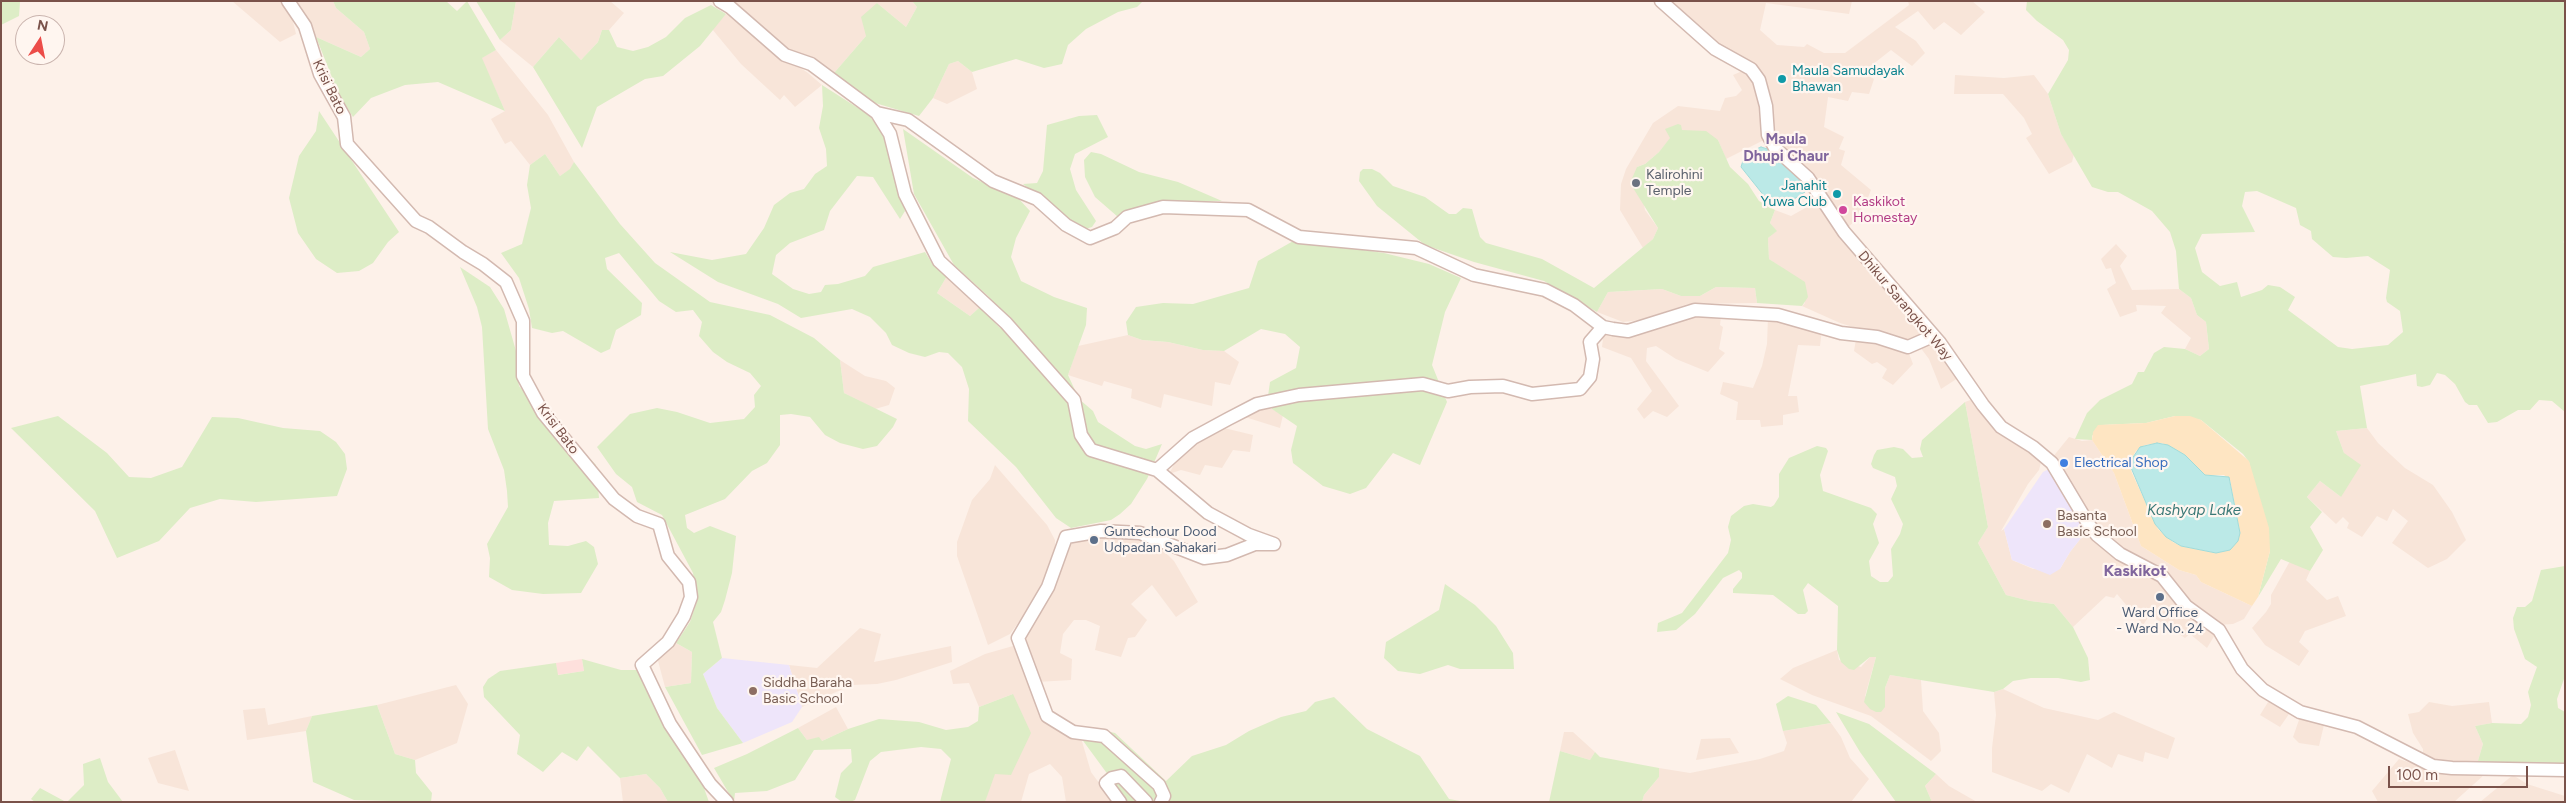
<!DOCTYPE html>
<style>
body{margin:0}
#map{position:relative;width:2566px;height:803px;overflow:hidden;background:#fdf1e9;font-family:Figtree,sans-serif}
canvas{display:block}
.frame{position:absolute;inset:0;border:2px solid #7a524a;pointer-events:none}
.north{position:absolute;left:15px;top:15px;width:50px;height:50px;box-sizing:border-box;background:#fff6f0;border:1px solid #cab4ae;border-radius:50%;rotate:11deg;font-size:14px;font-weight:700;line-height:20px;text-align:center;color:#7a524a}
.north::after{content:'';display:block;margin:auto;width:18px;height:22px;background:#ec4d49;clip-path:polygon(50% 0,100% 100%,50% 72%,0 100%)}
.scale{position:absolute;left:2388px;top:766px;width:140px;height:22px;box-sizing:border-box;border:2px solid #7a524a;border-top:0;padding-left:6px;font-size:15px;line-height:18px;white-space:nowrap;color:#7a524a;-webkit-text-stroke:4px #fff6f0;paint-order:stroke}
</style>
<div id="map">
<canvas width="2566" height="803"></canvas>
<div class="frame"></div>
<div class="north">N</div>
<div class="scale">100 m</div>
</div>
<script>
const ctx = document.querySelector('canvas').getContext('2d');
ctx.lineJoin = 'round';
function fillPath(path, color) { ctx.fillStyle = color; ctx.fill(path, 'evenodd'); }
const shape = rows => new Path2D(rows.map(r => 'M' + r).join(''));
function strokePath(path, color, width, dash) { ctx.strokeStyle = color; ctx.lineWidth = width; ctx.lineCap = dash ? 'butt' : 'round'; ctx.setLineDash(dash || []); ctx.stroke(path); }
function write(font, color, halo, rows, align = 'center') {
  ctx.font = font + ' Figtree,sans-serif'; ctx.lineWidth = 4.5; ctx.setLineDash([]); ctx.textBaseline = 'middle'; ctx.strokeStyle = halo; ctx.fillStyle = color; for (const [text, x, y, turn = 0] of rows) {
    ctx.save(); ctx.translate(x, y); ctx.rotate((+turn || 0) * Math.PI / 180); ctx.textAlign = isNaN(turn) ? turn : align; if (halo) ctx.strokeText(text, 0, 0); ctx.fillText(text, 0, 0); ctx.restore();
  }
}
fillPath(shape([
 [232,1,284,1,290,9,296,34,280,42],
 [297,1,333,1,336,8,364,32,370,49,361,57,316,37,308,18],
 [516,1,610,1,624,13,609,30,602,30,598,42,581,60,559,37,533,67,500,40,511,30],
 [732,1,912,1,917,7,906,27,877,3,866,36,834,73,792,51],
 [1667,1,1852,1,1849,14,1766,3,1760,30,1777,45,1804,47,1807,44,1824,53,1845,53,1909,5,1908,1,1972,1,1985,12,1961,35,1944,22,1934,30,1918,11,1895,27,1916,41,1925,53,1912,66,1891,50,1863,72,1874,79,1869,94,1852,92,1848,101,1828,97,1824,127,1844,137,1839,149,1845,151,1841,165,1871,190,1867,200,1858,197,1863,214,1847,228,1820,184,1773,137,1768,92,1725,49],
 [726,14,754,36,808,73,822,85,795,107,784,95,780,100,741,64,712,29],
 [496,50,548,115,574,162,571,169,560,176,545,154,530,165,511,141,505,144,491,119,505,111,481,58],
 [958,61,972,72,977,89,947,104,933,98,949,64],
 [1747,69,1758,86,1766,139,1726,159,1718,140,1671,138,1659,152,1645,164,1637,167,1645,210,1658,228,1653,239,1643,248,1620,210,1621,184,1626,169,1653,123,1678,106,1720,111,1725,98,1736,96,1742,90,1733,75],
 [1955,75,2004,78,2034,75,2048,94,2061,134,2074,154,2072,162,2049,174,2026,138,2032,134,2024,118,2003,94,1954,94],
 [1816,202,1843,241,1924,334,1905,343,1840,323,1802,306,1805,303,1782,268,1769,259,1768,238,1776,231,1770,223,1775,210,1791,216],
 [2116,244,2127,256,2120,266,2132,290,2179,289,2191,298,2197,315,2206,322,2209,349,2200,356,2185,349,2191,338,2161,313,2166,306,2136,305,2137,311,2120,317,2107,289,2116,283,2111,268,2106,269,2101,259],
 [947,276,980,307,970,316,937,293],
 [1716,287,1755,288,1757,303,1688,304,1641,320,1623,322,1597,312,1608,292,1662,289,1681,296,1700,296],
 [1686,315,1721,317,1720,325,1723,327,1719,349,1725,353,1708,372,1676,359,1656,346,1647,348,1646,361,1679,406,1667,417,1653,411,1644,419,1637,409,1652,391,1631,358,1602,347,1604,330],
 [1768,317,1822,329,1820,346,1798,345,1788,396,1797,396,1799,412,1783,415,1783,425,1761,427,1760,420,1736,420,1738,402,1720,394,1723,382,1753,388,1762,366,1767,344],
 [1128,335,1142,340,1168,342,1203,350,1224,351,1239,362,1230,385,1215,382,1212,406,1164,394,1161,408,1131,398,1132,389,1104,381,1102,386,1068,375,1078,346],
 [1856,339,1877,339,1908,351,1913,364,1893,385,1882,378,1887,369,1877,362,1872,364,1854,351],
 [1933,340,1958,378,1941,389,1929,359,1920,347],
 [840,360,865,376,886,381,895,388,889,405,875,409,844,393],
 [1976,398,2042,458,2039,470,2028,484,2001,531,2004,529,2012,560,2033,569,2060,569,2070,552,2089,528,2157,578,2175,596,2184,614,2216,633,2207,648,2190,634,2185,638,2150,615,2143,625,2117,594,2114,598,2106,596,2073,627,2054,604,2030,601,2006,595,1978,543,1988,527,1965,402],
 [1255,407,1272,409,1283,415,1280,428,1245,417],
 [1224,428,1253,435,1250,452,1233,450,1222,468,1205,465,1200,475,1181,470,1169,474,1179,455,1213,432],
 [2367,428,2378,443,2405,468,2433,485,2452,512,2466,540,2447,559,2428,568,2392,543,2408,521,2393,509,2387,521,2377,516,2362,537,2347,528,2349,523,2343,517,2336,524,2307,497,2320,481,2341,497,2344,453,2336,431],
 [2069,437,2082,441,2092,440,2114,473,2141,546,2179,570,2196,575,2201,582,2252,606,2244,619,2233,624,2217,625,2188,599,2169,575,2105,539,2052,458],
 [995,465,1047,525,1055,540,1055,556,1038,596,1010,634,988,645,957,556,957,542,972,500,990,479],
 [1126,535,1159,546,1174,561,1198,602,1176,617,1152,585,1131,604,1147,620,1135,637,1128,638,1121,657,1095,650,1100,626,1086,620,1074,620,1063,634,1060,653,1072,659,1071,680,1037,682,1026,641,1026,631,1071,539],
 [2290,561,2310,571,2306,580,2327,600,2338,596,2346,616,2305,631,2299,642,2309,651,2299,666,2265,645,2252,628,2266,612,2271,604,2271,595],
 [860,628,881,634,874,662,951,646,952,662,896,680,877,684,852,685,802,707,789,665,817,668],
 [676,643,692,652,691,683,665,687,657,657],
 [1013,646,1030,682,1043,719,1059,731,1081,738,1091,772,1113,802,1066,802,1062,777,1050,764,1029,774,1021,802,985,802,1013,694,979,707,969,683,953,684,950,671,985,654],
 [1837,650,1839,660,1861,667,1870,657,1876,657,1865,696,1885,707,1885,688,1890,675,1921,680,1923,711,1939,733,1941,751,1931,761,1871,716,1812,695,1780,679,1793,668],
 [456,685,468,704,457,743,415,760,395,754,377,705],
 [2003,689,2044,708,2098,720,2114,712,2175,738,2168,759,2145,752,2143,762,2118,754,2112,768,2087,754,2069,793,2051,784,2042,791,1992,772,1992,748,1996,715,1994,692],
 [2270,699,2295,714,2324,725,2319,746,2299,743,2293,737,2299,720,2289,714,2280,727,2260,715],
 [2429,702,2452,706,2489,702,2492,723,2475,726,2483,744,2477,764,2434,761,2423,758,2423,749,2413,733,2408,714,2419,712],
 [836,707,848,729,822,741,807,740,798,728],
 [265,708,268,725,312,716,306,731,247,740,243,710],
 [1831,723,1841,737,1850,758,1869,779,1851,802,1642,802,1644,795,1659,777,1659,768,1690,773,1760,759,1784,751,1787,743,1783,731],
 [1564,732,1573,732,1595,752,1590,760,1560,751],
 [1730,738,1739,753,1696,760,1701,739],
 [175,750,189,791,158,783,148,758],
 [2399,759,2441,773,2484,775,2454,802,2378,802,2372,791],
 [646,774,660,788,668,802,623,802,620,778],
 [1936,774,1949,786,1977,802,1932,802,1925,786],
 [2513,775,2527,784,2565,796,2565,802,2480,802]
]), '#f8e5d9');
fillPath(shape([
 [582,659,584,671,557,675,556,663]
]), '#fee0dc');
fillPath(shape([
 [2049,469,2089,528,2070,552,2060,569,2050,575,2012,560,2004,529,2043,472],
 [722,658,789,665,802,707,792,722,743,743,717,708,703,674]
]), '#eee5fa');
fillPath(shape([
 [1,1,20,2,19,16,1,25],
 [333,1,446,1,457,11,467,1,496,50,482,58,505,111,438,82,405,85,371,98,353,117,339,95,316,37,361,57,370,49,364,32,336,8],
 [476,1,516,1,511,30,500,40],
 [912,1,1143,1,1137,7,1118,12,1086,29,1068,45,1062,64,1044,68,1016,59,972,72,958,61,949,64,933,98,919,116,875,103,834,73,866,36,861,17,877,3,906,27,917,7],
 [2027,1,2565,1,2565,241,2563,242,2565,243,2565,412,2552,401,2539,400,2530,410,2518,410,2497,422,2488,423,2477,405,2469,405,2465,402,2455,384,2445,375,2437,373,2430,385,2422,387,2417,386,2416,374,2360,386,2367,428,2336,431,2344,453,2361,465,2341,497,2320,481,2307,497,2322,512,2310,527,2323,550,2310,571,2281,559,2258,597,2270,551,2249,462,2243,454,2201,420,2175,416,2146,423,2102,425,2092,436,2092,440,2075,439,2087,413,2100,400,2132,384,2138,372,2144,372,2154,353,2164,347,2185,349,2200,356,2209,349,2206,322,2197,315,2191,298,2179,289,2176,251,2170,232,2152,211,2118,192,2108,192,2092,187,2061,134,2048,94,2068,60,2069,50,2063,40,2037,21,2026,10],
 [2257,191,2296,208,2300,225,2311,231,2312,239,2333,257,2346,258,2368,256,2390,270,2386,298,2387,302,2400,311,2403,332,2388,345,2352,349,2338,347,2288,310,2295,297,2280,287,2268,285,2262,290,2241,297,2237,282,2220,286,2202,272,2195,248,2202,234,2255,232,2242,206,2245,192],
 [711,5,726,14,700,46,663,76,645,79,597,107,582,148,533,67,559,37,581,60,598,42,602,30,609,30,617,47,633,51,648,47,666,37,685,18],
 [822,85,869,115,884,135,905,211,900,219,873,177,857,176,830,211,824,230,790,243,776,255,772,274,793,289,809,294,821,292,825,285,838,284,865,276,873,267,925,252,933,265,947,276,937,293,970,316,980,307,999,327,1032,347,988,296,954,265,914,194,903,129,973,178,1018,198,1030,211,1016,238,1011,257,1021,281,1054,297,1087,308,1086,325,1068,375,1079,399,1093,411,1098,422,1135,446,1146,449,1162,444,1147,479,1131,504,1120,514,1111,520,1071,528,1056,518,1016,467,968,421,969,389,962,367,948,353,939,352,925,357,909,353,892,345,886,333,870,317,852,309,801,318,778,304,718,282,670,252,712,260,746,254,764,228,774,205,790,193,804,189,815,174,827,166,826,149,819,128,823,106],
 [319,111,399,232,388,242,373,263,359,271,337,273,316,259,298,233,289,198,299,156,316,131],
 [1097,115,1108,137,1075,154,1070,169,1076,190,1096,221,1092,227,1082,230,1023,184,1037,183,1043,171,1047,125,1079,116],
 [1678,124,1681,125,1682,130,1706,131,1718,140,1730,167,1748,184,1759,201,1775,210,1770,223,1777,231,1768,238,1769,259,1805,282,1808,297,1802,306,1757,303,1755,288,1716,287,1700,296,1681,296,1662,289,1608,292,1597,312,1544,281,1474,262,1425,245,1377,206,1359,181,1360,172,1363,169,1372,169,1380,173,1393,186,1425,197,1449,214,1456,214,1463,208,1472,209,1480,237,1486,243,1542,259,1594,288,1653,239,1658,228,1630,183,1637,167,1645,164,1659,152,1670,138,1665,129],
 [1091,152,1101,154,1139,172,1178,182,1222,201,1162,202,1118,217,1095,197,1085,177,1084,160],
 [545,154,560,176,570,169,574,162,620,224,655,263,710,302,770,315,814,338,840,360,844,393,897,419,893,427,877,446,863,449,840,443,825,435,810,417,791,414,780,415,780,445,767,463,752,471,725,499,685,515,687,528,694,533,710,526,736,536,732,573,725,600,721,612,713,622,722,658,703,674,717,708,743,743,702,755,665,687,691,683,692,652,676,643,690,622,697,601,693,573,662,515,637,502,632,487,616,474,597,447,630,414,657,408,677,412,710,423,744,419,755,407,754,395,761,386,750,373,727,362,713,352,699,336,702,322,693,310,676,312,659,301,619,253,605,258,607,269,642,303,641,315,616,330,610,349,601,353,563,331,552,333,532,328,529,309,519,278,501,253,522,244,531,208,527,185,530,165],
 [1295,240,1384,253,1429,264,1461,278,1445,312,1432,365,1447,402,1420,465,1393,453,1366,488,1350,494,1323,486,1293,463,1291,450,1297,426,1272,409,1268,396,1270,382,1296,368,1300,347,1285,334,1261,329,1224,351,1203,350,1168,342,1142,340,1128,335,1126,322,1136,307,1163,303,1193,304,1249,288,1258,261],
 [460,267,490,287,504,309,516,351,519,386,596,465,599,498,554,501,548,523,549,545,568,546,586,541,594,547,598,564,581,593,543,594,512,590,489,577,490,558,487,544,508,507,507,491,504,470,488,429,482,327,477,307],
 [1965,402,1988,527,1978,543,2006,595,2030,601,2054,604,2073,627,2088,658,2090,680,2081,682,2058,678,2031,678,2013,681,2003,689,1994,692,1890,675,1885,688,1885,707,1881,712,1876,712,1870,709,1864,702,1876,657,1870,657,1854,670,1849,669,1841,662,1837,650,1838,606,1808,583,1803,590,1808,611,1805,614,1798,614,1773,595,1733,593,1733,589,1742,578,1742,573,1739,570,1723,578,1695,614,1676,630,1657,632,1658,623,1682,613,1728,553,1731,540,1728,527,1731,516,1744,506,1753,504,1771,507,1774,505,1779,497,1779,474,1789,458,1817,446,1826,448,1828,451,1820,475,1823,491,1871,508,1877,514,1873,524,1879,543,1869,561,1871,576,1880,582,1888,582,1893,576,1891,549,1900,534,1903,524,1891,499,1897,486,1895,477,1873,468,1871,464,1874,455,1877,450,1894,447,1903,449,1912,458,1923,457,1920,449,1922,440],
 [58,416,107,453,129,477,151,478,182,467,212,417,238,418,283,428,320,431,336,442,345,454,347,469,337,496,256,502,220,499,190,508,159,541,117,558,95,511,11,428],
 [2565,566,2565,676,2557,699,2558,708,2565,712,2565,767,2477,764,2483,744,2475,726,2492,723,2521,724,2528,717,2531,705,2528,692,2537,667,2525,659,2514,629,2513,618,2517,607,2525,607,2532,601,2541,570],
 [1445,584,1475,605,1496,626,1513,653,1514,669,1460,669,1448,665,1420,674,1398,671,1384,658,1386,642,1439,610],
 [582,659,621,670,641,670,700,777,709,802,668,802,660,788,646,774,620,778,588,746,577,761,562,752,543,772,517,754,520,735,484,697,483,687,488,679,500,671,556,663,558,675,584,671],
 [1013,694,1031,733,1011,775,995,774,985,802,940,802,951,759,941,749,921,747,881,752,870,761,855,800,850,802,842,802,835,797,841,773,852,762,851,749,814,750,795,780,767,791,735,793,734,802,714,768,747,754,798,728,807,740,819,737,822,741,848,729,879,719,919,722,946,730,968,727,978,721,979,707],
 [1788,696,1816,705,1831,723,1783,731,1776,704],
 [1334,697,1367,729,1420,756,1449,799,1466,802,1128,802,1081,738,1093,728,1115,733,1166,781,1192,756,1226,745,1249,731,1281,717,1306,711,1315,702],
 [377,705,395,754,415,760,416,773,432,793,431,802,354,800,313,782,306,731,312,716],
 [1836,712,1869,724,1936,774,1925,786,1932,802,1896,802,1860,752],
 [1560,751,1590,760,1595,752,1600,757,1659,768,1659,777,1644,795,1642,802,1549,802],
 [100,758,108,782,123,802,67,802,84,785,83,764],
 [40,788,66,802,35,802,31,799]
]), '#ddedc6');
fillPath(shape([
 [2175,416,2190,416,2201,420,2249,461,2269,528,2270,551,2258,597,2252,606,2201,582,2196,575,2179,570,2141,546,2114,473,2092,440,2093,432,2098,425,2146,423],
 [2162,443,2185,455,2205,475,2224,475,2230,480,2239,527,2239,537,2230,550,2216,553,2181,546,2173,542,2158,529,2132,473,2129,463,2136,451,2145,445]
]), '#fee5c2');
const water = shape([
 [1761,147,1771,150,1801,178,1806,188,1805,192,1783,206,1778,207,1765,197,1741,167,1745,154,1761,147],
 [2157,443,2168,445,2185,455,2205,475,2229,477,2240,533,2238,541,2230,550,2216,553,2181,546,2166,537,2155,524,2129,463,2140,447,2157,443]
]);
fillPath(water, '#bbe9e7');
strokePath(water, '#a1dbd9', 1);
const minor = shape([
 [288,1,305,26,320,74,344,117,347,144,416,221,429,227,463,252,483,264,506,282,523,321,523,376,543,413,614,499,637,516,659,524,668,556,689,582,691,597,684,616,668,642,642,665,670,724,710,784,727,802],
 [720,1,730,7,785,55,811,64,877,113,890,134,905,194,939,261,1006,323,1074,400,1081,435,1091,450,1157,470,1208,513,1249,535,1274,544,1255,544,1227,555,1204,558,1140,533,1101,531,1066,537,1048,587,1018,638,1047,716,1073,732,1104,736,1159,785,1164,796,1161,802],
 [1661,1,1715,49,1751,69,1759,80,1766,106,1768,135,1775,148,1808,178,1844,232,1940,343,1983,405,2001,427,2033,447,2052,463,2089,525,2097,535,2120,554,2162,576,2186,606,2219,630,2242,669,2263,690,2300,712,2357,727,2433,766,2452,768,2565,770],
 [877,113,908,120,993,181,1037,199,1066,225,1090,238,1115,228,1127,217,1163,207,1248,210,1299,237,1416,248,1474,275,1545,290,1574,305,1603,327,1613,329,1628,331,1695,310,1778,315,1841,333,1877,337,1908,347,1933,336],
 [1157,470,1193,438,1228,419,1257,404,1299,395,1423,384,1448,391,1470,387,1503,386,1532,394,1580,389,1590,377,1593,359,1590,342,1603,327],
 [1120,802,1106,783,1112,778,1121,776,1146,802]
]);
strokePath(minor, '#d3b9b0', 15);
strokePath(minor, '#fff', 12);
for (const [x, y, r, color] of [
 [1782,79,5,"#0f9aa8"],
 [1636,183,5,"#6b7280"],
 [1837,194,5,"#0f9aa8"],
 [1843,210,5,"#d1479c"],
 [2064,463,5,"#3f7fe0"],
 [2047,524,5,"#8d6e63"],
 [1094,540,5,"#5c6f8a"],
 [2160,597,5,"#5c6f8a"],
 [753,691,5,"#8d6e63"]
]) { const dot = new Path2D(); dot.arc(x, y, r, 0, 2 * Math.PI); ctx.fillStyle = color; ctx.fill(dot); strokePath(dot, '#fff6f0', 2); }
write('14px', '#0d838f', '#fff6f0', [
 ["Maula Samudayak",1792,71],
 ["Bhawan",1792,87],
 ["Janahit",1827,186,"right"],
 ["Yuwa Club",1827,202,"right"]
], 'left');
write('14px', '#7a524a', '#fff6f0', [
 ["Krisi Bato",329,87,64],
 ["Dhikur Sarangkot Way",1905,306,50],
 ["Krisi Bato",558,429,53]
]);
write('14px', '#5b616d', '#fff6f0', [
 ["Kalirohini",1646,175],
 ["Temple",1646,191]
], 'left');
write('14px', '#b23c85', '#fff6f0', [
 ["Kaskikot",1853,202],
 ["Homestay",1853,218]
], 'left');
write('14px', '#366cbe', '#fff6f0', [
 ["Electrical Shop",2074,463]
], 'left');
write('14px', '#785e54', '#fff6f0', [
 ["Basanta",2057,516],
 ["Basic School",2057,532],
 ["Siddha Baraha",763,683],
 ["Basic School",763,699]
], 'left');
write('14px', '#4e5e75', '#fff6f0', [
 ["Guntechour Dood",1104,532],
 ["Udpadan Sahakari",1104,548],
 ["Ward Office",2160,613,"center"],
 ["- Ward No. 24",2160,629,"center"]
], 'left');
write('bold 15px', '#80669d', '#fff6f0', [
 ["Maula",1786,140],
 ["Dhupi Chaur",1786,157]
]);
write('italic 15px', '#3a7876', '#fff6f0', [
 ["Kashyap Lake",2194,511]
]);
write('bold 16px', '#80669d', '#fff6f0', [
 ["Kaskikot",2135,571]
]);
</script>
